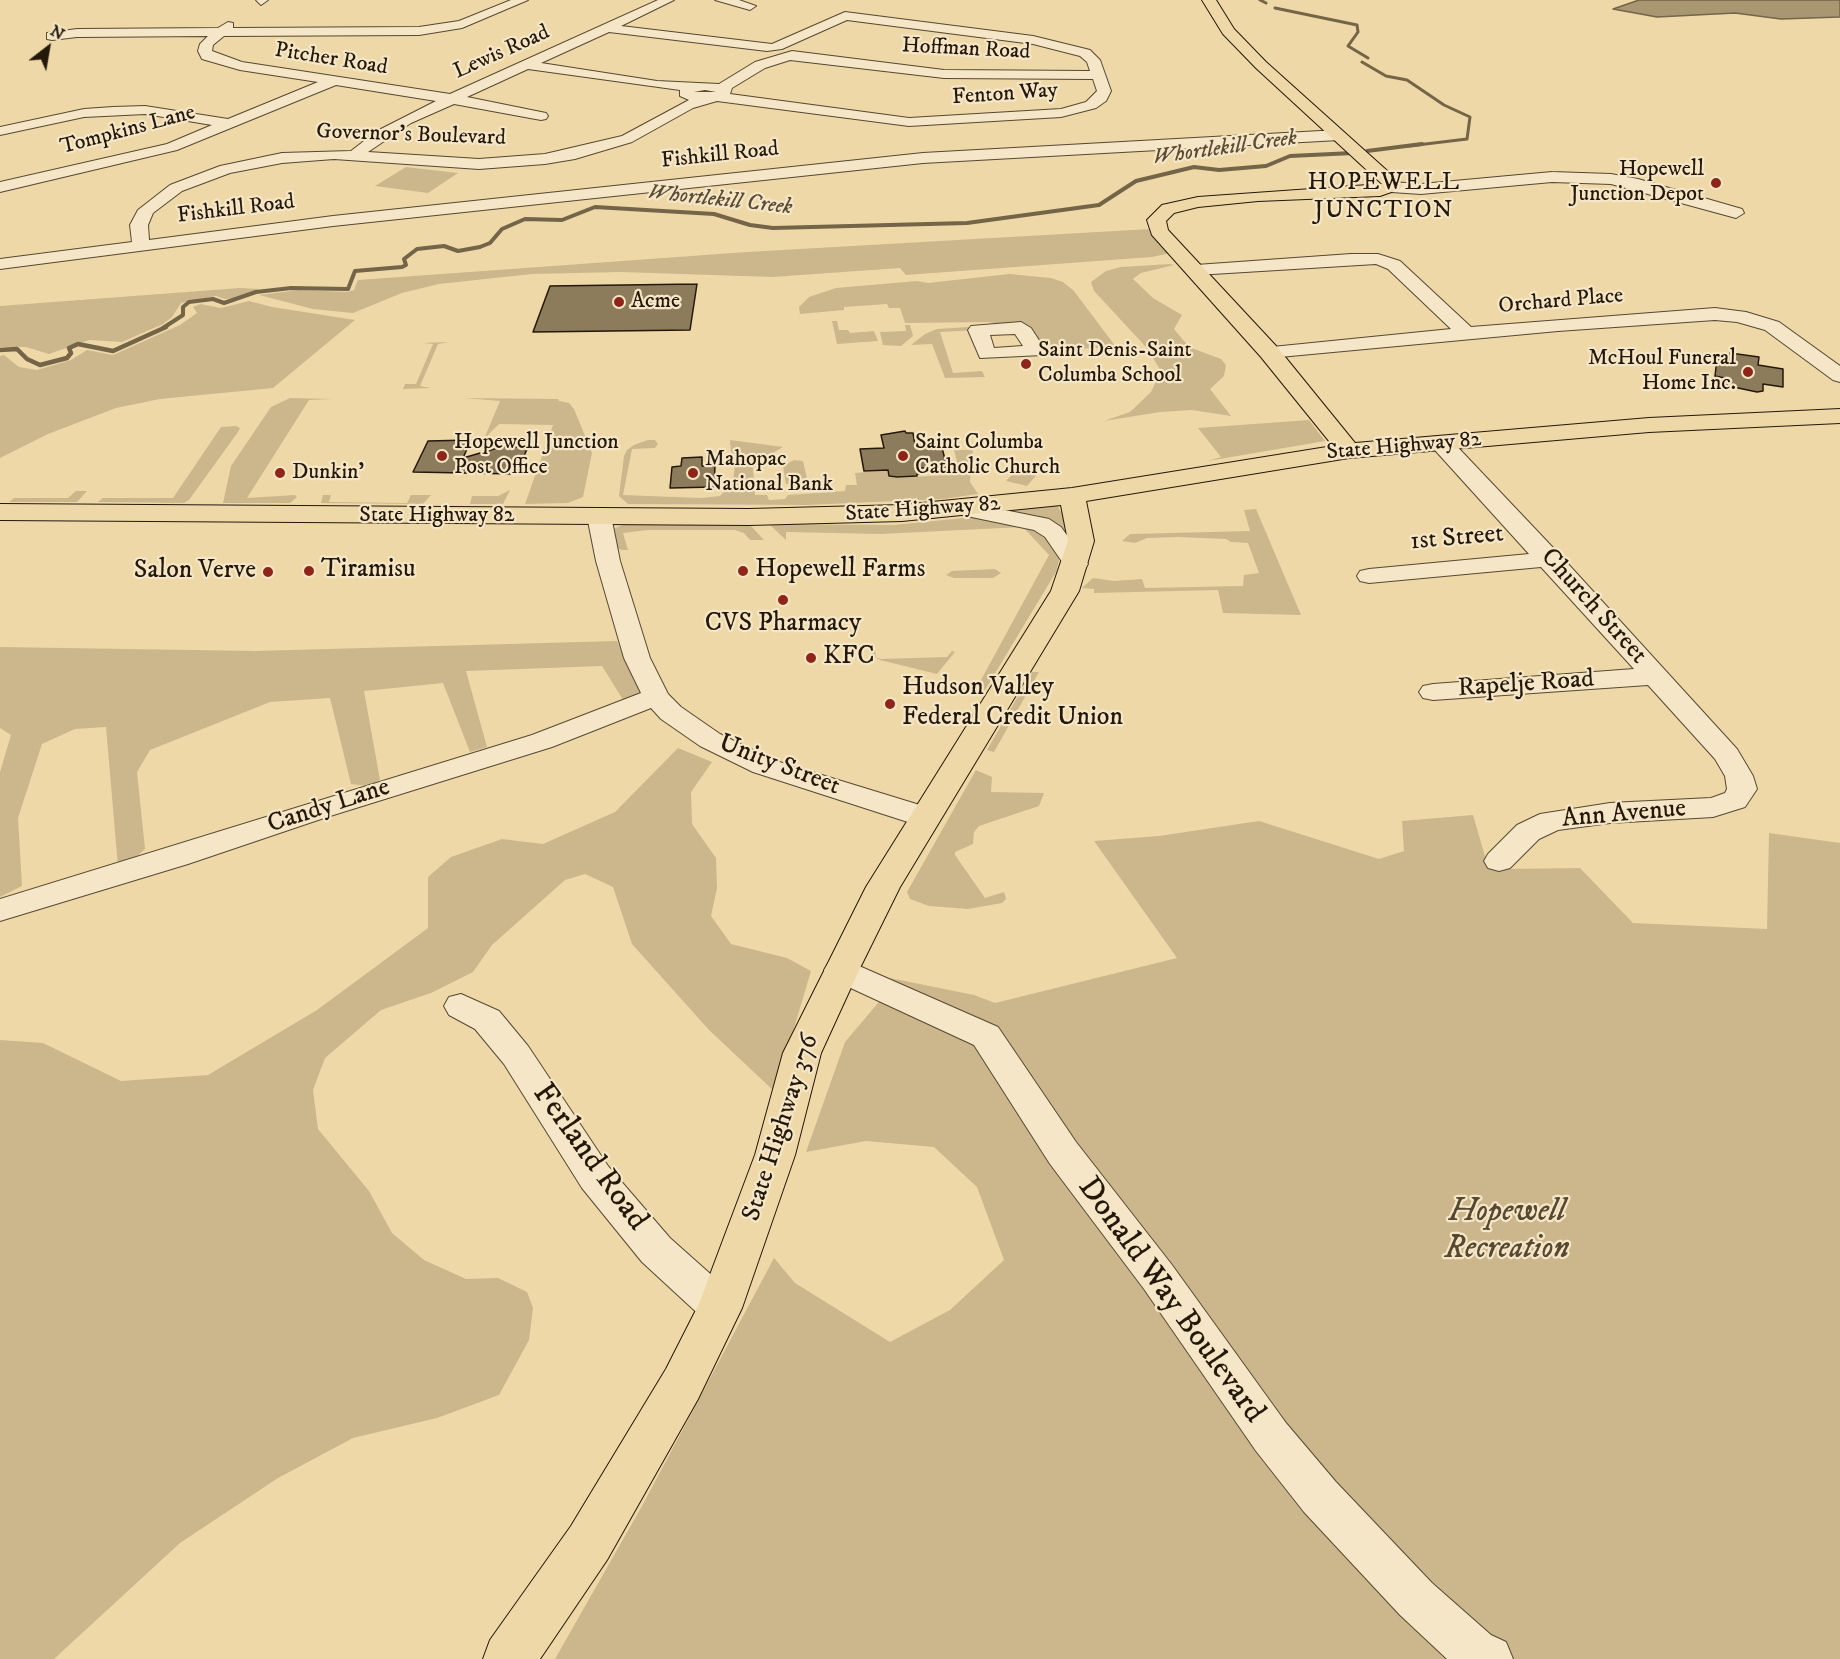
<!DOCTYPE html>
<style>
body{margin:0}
#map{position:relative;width:1840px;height:1659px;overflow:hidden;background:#eed8a8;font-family:"IM FELL DW Pica",serif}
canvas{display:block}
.north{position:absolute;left:18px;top:18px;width:60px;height:60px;-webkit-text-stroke:4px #f4e6c6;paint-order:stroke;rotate:31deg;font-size:16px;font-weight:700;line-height:24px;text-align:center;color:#24180a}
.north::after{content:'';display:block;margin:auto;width:21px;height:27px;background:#24180a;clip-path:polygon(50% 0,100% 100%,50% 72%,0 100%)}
</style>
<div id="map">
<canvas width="1840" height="1659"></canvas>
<div class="north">N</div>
</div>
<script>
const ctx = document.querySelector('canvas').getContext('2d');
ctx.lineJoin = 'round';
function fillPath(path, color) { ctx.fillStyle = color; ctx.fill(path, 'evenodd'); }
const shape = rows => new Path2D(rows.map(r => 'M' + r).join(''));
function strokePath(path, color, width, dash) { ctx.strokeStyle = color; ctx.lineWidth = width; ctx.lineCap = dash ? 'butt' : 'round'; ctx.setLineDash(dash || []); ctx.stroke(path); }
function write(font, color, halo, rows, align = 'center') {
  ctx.font = font + ' "IM FELL DW Pica",serif'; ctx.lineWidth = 4.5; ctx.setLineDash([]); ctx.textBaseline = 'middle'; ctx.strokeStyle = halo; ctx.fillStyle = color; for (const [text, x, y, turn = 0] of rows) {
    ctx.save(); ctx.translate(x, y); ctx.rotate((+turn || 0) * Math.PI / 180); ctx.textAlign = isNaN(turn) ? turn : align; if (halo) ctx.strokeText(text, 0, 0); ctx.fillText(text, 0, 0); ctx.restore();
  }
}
fillPath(shape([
 [406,167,458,173,428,193,375,186],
 [1150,229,1171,253,1152,257,906,275,900,268,773,277,621,272,532,274,439,284,402,293,353,313,313,309,259,295,300,290,347,292,354,290,358,280,747,252],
 [1170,264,1174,265,1141,273,1133,279,1153,298,1182,315,1174,329,1189,347,1221,359,1226,365,1224,376,1210,389,1231,416,1192,410,1160,412,1104,421,1130,412,1151,392,1161,371,1146,347,1094,291,1091,282,1106,271,1121,267],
 [1009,274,1051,278,1063,282,1074,291,1116,347,1036,351,1021,328,988,322,905,323,900,308,889,308,887,304,844,307,844,310,800,314,799,307,809,297,836,288,917,281,928,283],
 [240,288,259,289,236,298,225,299,216,296,181,303,172,317,163,324,122,342,89,340,49,354,26,347,0,347,0,306],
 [249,301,272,307,355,320,273,388,160,399,116,408,48,434,0,458,0,356,4,355,19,367,37,370,71,360,87,350,113,355,180,325,197,313,193,307,200,304,221,308],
 [832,321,837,321,839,330,848,330,850,333,874,331,878,341,837,344],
 [905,325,910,325,913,336,901,346,883,345,880,332,906,331],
 [984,326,978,330,940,332,953,373,982,371,985,377,945,378,932,344,911,345,925,334,937,329],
 [449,342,438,344,420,386,431,388,403,389,405,384,416,384,433,344,423,343],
 [290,398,333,399,309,400,247,498,295,495,297,497,290,503,223,503,231,466,271,407],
 [465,398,558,399,559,401,569,403,574,409,592,453,583,497,568,503,525,504,553,425,499,424,484,439,500,401],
 [1309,420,1325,441,1208,461,1221,457,1198,428],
 [236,426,240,428,238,432,189,500,184,503,98,502,103,498,173,498,221,427],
 [648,440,655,440,658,444,655,448,632,449,623,495,701,498,720,496,733,482,736,455,731,452,730,440,783,447,768,456,752,458,755,495,767,495,769,500,785,499,788,495,845,491,846,485,857,485,855,473,887,470,889,477,897,478,944,475,958,466,954,450,973,450,970,482,978,494,943,499,807,505,628,504,619,496,624,456,627,450,634,445],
 [794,460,803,461,808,483,786,484,783,466],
 [1020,466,1040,471,1027,486,1006,481],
 [510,490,503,504,470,504,472,496,498,496],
 [76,491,87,491,77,502,9,502,14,498,68,498],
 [323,495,331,495,329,502,407,503,411,495,431,495,423,504,321,503],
 [1057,505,1063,515,1067,538,1011,511],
 [1256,509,1301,615,1223,613,1218,590,1094,593,1094,589,1082,588,1093,578,1114,581,1142,579,1145,588,1243,586,1244,575,1259,573,1248,543,1231,542,1226,539,1177,537,1147,538,1135,543,1122,541,1130,534,1250,531,1244,510],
 [964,518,995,518,1044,531,1058,550,1059,561,1056,572,985,690,973,694,959,691,961,688,975,691,1049,555,1023,527,881,534,786,532,786,540,769,524,893,525],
 [627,523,745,523,752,527,764,540,750,540,744,533,735,530,648,530,623,533,628,550,622,550,616,548,613,529],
 [995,569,1001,573,993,578,954,578,946,575,952,571],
 [617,641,642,697,625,703,602,666,466,671,487,747,470,752,443,683,364,691,380,780,368,786,351,784,330,698,270,702,150,750,137,772,145,849,131,862,118,867,106,727,75,729,42,744,18,818,22,886,0,897,0,772,11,735,0,728,0,647,256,651],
 [875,650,876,657,880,659,947,657,952,651,955,652,937,674,880,660,875,657,869,651],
 [1032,672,1039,672,994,752,987,750],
 [678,748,712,762,691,792,692,824,716,858,717,888,711,916,731,944,787,958,811,971,775,1092,709,1030,632,944,613,887,585,874,565,880,492,945,473,972,431,993,381,1010,325,1058,313,1090,318,1129,369,1191,392,1233,424,1260,466,1279,498,1278,527,1292,533,1308,529,1340,499,1395,437,1418,353,1438,278,1478,180,1543,54,1659,0,1659,0,1040,43,1043,121,1081,208,1075,317,1010,428,928,428,877,451,857,502,839,543,844,615,812],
 [976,770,992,777,991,792,1044,793,1039,806,979,826,974,832,973,844,955,852,955,855,985,898,1004,892,1006,899,1002,903,968,909,929,906,910,899,907,892],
 [1473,815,1487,863,1500,869,1580,868,1633,923,1767,929,1769,833,1840,843,1840,1659,555,1659,642,1506,774,1258,795,1283,890,1342,950,1310,1004,1260,977,1187,934,1147,866,1141,806,1152,845,1042,878,1003,885,977,974,995,995,1003,1177,958,1094,841,1159,836,1259,821,1379,859,1404,851,1402,821]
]), '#ccb78d');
const water = shape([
 [1639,0,1840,0,1840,17,1781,19,1735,13,1657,17,1613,9,1639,0]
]);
fillPath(water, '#a99772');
strokePath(water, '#746448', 1.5);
strokePath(shape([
 [1260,0,1266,3],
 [1275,8,1357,25,1358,32,1348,46,1368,58],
 [1362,62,1386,76,1407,80,1444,105,1470,117,1467,139,1409,146]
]), '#746448', 3);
strokePath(shape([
 [1367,151,1422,144],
 [163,328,183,315,183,307,189,302,213,299,224,303,256,292,291,288,348,289,355,271,402,267,406,265,404,259,417,249,444,246,458,251,480,247,490,243,502,229,525,219,562,220,595,207,714,214,750,225,773,228,967,223,1099,205,1136,181,1194,167,1219,170,1266,166,1290,156,1353,153]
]), '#746448', 4);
strokePath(shape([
 [0,350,17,349,27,359,40,365,67,358,71,353,69,348,78,344,113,351,166,327]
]), '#746448', 4.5);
const building = shape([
 [697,284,690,330,533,332,550,286,697,284],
 [1730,353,1759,357,1758,365,1783,369,1783,387,1763,384,1763,391,1757,392,1724,385,1725,378,1715,376,1717,359,1730,361,1730,353],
 [905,431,906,433,913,433,915,445,941,444,947,467,921,468,922,474,917,474,917,476,897,477,889,476,888,470,864,471,860,449,884,448,881,435,905,431],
 [471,440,463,458,501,447,528,447,516,474,413,472,428,441,471,440],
 [702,457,702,466,715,466,714,487,670,488,672,467,681,466,682,458,702,457]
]);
fillPath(building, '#8d7c5c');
strokePath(building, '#24180a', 1.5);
const minor = shape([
 [256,0,268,0,261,5,256,0],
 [511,0,528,0,462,28,419,35,224,36,213,45,212,51,242,62,450,94,658,0,674,0,621,26,772,44,845,12,1033,36,1090,50,1100,60,1111,91,1106,101,1096,108,1061,117,909,126,717,101,693,108,632,142,575,159,545,164,479,169,334,159,282,163,230,173,182,191,153,213,148,225,149,240,333,216,923,153,1339,130,1347,135,1339,140,923,163,333,226,0,269,0,259,132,242,130,225,138,210,170,185,220,166,282,153,351,151,377,131,436,101,336,85,177,150,0,192,0,182,167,144,212,125,145,114,84,117,0,135,0,127,84,109,113,107,145,106,228,119,318,82,240,70,202,59,198,51,200,44,208,36,77,37,52,40,47,39,47,33,77,29,218,28,228,22,233,23,233,28,419,27,459,21,511,0],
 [847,20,1033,44,1080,56,1087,62,1090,71,944,70,792,51,755,62,719,84,657,81,541,63,609,32,767,51,782,49,847,20],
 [790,60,944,78,1093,79,1097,91,1086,102,1061,109,909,118,730,94,732,88,765,68,790,60],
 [528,69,680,90,680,96,689,100,622,136,545,154,479,159,368,152,411,123,454,104,541,120,546,119,548,116,546,113,467,97,528,69],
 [705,90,716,92,694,92,705,90],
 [715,0,739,0,756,6,750,10,715,0],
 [1552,172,1611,174,1638,179,1742,209,1744,213,1736,218,1611,184,1552,182,1421,194,1391,192,1383,187,1391,182,1421,184,1552,172],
 [1351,254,1378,254,1400,261,1471,327,1715,308,1746,312,1779,322,1840,366,1840,382,1833,380,1765,330,1737,322,1715,320,1558,331,1269,358,1262,356,1259,352,1262,348,1451,329,1388,269,1376,264,1196,275,1187,270,1196,265,1351,254],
 [1021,322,1031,328,1046,351,1043,355,980,358,968,330,971,326,1021,322],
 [1015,334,1023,346,994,348,990,335,1015,334],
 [1441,436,1449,438,1559,554,1737,749,1753,776,1757,789,1745,807,1713,817,1610,823,1558,830,1539,839,1510,868,1499,871,1488,868,1484,861,1488,854,1517,825,1540,814,1610,803,1711,798,1725,793,1727,789,1725,776,1715,759,1648,685,1433,700,1423,698,1419,692,1423,686,1433,684,1634,669,1541,567,1369,583,1360,581,1357,576,1360,571,1369,569,1529,554,1433,448,1430,443,1433,438,1441,436],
 [965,502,1049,519,1061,527,1088,564,1085,569,1076,571,1067,569,1045,537,1034,530,957,514,953,509,957,504,965,502],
 [599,509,607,511,611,516,620,561,650,658,668,694,681,707,720,734,773,760,936,810,940,817,936,824,925,827,914,824,753,772,700,746,661,719,651,708,552,747,327,817,188,864,0,921,0,899,532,735,641,693,624,658,596,561,587,516,591,511,599,509],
 [841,958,998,1027,1076,1142,1172,1265,1286,1423,1336,1482,1432,1583,1491,1635,1506,1642,1513,1659,1447,1659,1400,1615,1304,1512,1256,1451,1144,1289,1050,1164,974,1045,829,978,824,970,829,962,841,958],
 [461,994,499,1011,528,1046,608,1166,670,1238,734,1295,740,1308,734,1321,720,1326,706,1321,642,1262,582,1188,504,1064,475,1029,449,1015,444,1006,449,997,461,994]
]);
const major = shape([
 [1202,0,1216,0,1234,29,1266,62,1403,185,1400,189,1380,196,1258,201,1198,207,1174,213,1166,221,1168,230,1277,347,1355,443,1649,418,1840,409,1840,423,1649,432,1349,458,1086,501,1094,541,1079,591,900,887,859,970,821,1053,795,1155,742,1308,698,1399,607,1560,540,1659,483,1659,490,1640,571,1526,666,1369,699,1304,755,1155,783,1053,866,887,1051,591,1068,541,1061,505,902,521,749,525,0,520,0,504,749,509,902,505,1072,488,1333,446,1261,357,1152,235,1147,220,1162,205,1198,197,1382,184,1256,68,1223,34,1202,0]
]);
strokePath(minor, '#564832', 2);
strokePath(major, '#24180a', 2);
fillPath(minor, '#f4e6c6');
fillPath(major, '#eed8a8');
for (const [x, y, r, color] of [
 [1716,183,6,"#8f2418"],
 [619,302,6,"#8f2418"],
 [1026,364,6,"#8f2418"],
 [1748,372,6,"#8f2418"],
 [442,456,6,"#8f2418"],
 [903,456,6,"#8f2418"],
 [280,473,6,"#8f2418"],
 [693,473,6,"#8f2418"],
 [309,571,6,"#8f2418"],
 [743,571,6,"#8f2418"],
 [268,572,6,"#8f2418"],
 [783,600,6,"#8f2418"],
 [811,658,6,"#8f2418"],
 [890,704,6,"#8f2418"]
]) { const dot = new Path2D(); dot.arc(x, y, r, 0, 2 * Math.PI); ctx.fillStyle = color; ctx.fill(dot); strokePath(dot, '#f4e6c6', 2); }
write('22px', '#24180a', '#f4e6c6', [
 ["Hoffman Road",966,50,3],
 ["Lewis Road",502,53,-24],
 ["Pitcher Road",331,60,9],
 ["Fenton Way",1005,95,-4],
 ["Tompkins Lane",128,131,-15],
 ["Governor's Boulevard",411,136,2],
 ["Fishkill Road",720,156,-6],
 ["Fishkill Road",236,210,-7],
 ["Orchard Place",1561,302,-5],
 ["State Highway 82",1404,447,-5],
 ["State Highway 82",923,510,-4],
 ["State Highway 82",437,516]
]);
write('italic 22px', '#594b34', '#f4e6c6', [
 ["Whortlekill Creek",1225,149,-8],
 ["Whortlekill Creek",720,201,6]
]);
write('22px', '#24180a', '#f4e6c6', [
 ["Hopewell",1704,170,"right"],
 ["Junction Depot",1704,195,"right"],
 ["Acme",631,302],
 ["Saint Denis-Saint",1038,351],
 ["Columba School",1038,376],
 ["McHoul Funeral",1736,359,"right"],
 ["Home Inc.",1736,384,"right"],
 ["Hopewell Junction",454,443],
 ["Post Office",454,468],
 ["Saint Columba",915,443],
 ["Catholic Church",915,468],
 ["Mahopac",705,460],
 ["National Bank",705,485],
 ["Dunkin'",292,473]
], 'left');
ctx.letterSpacing = '1.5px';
write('24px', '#24180a', '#f4e6c6', [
 ["HOPEWELL",1384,184],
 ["JUNCTION",1384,212]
]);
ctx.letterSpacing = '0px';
write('26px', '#24180a', '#f4e6c6', [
 ["1st Street",1457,539,-5],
 ["Church Street",1593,607,48],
 ["Rapelje Road",1526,685,-4],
 ["Unity Street",779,766,21],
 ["Candy Lane",329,807,-18],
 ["Ann Avenue",1624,815,-5],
 ["State Highway 376",782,1128,-72]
]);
write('26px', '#24180a', '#f4e6c6', [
 ["Tiramisu",321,571],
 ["Hopewell Farms",755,571],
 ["Salon Verve",256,572,"right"],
 ["CVS Pharmacy",783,625,"center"],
 ["KFC",823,658],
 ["Hudson Valley",902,689],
 ["Federal Credit Union",902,719]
], 'left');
write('32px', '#24180a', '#f4e6c6', [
 ["Ferland Road",589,1158,54],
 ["Donald Way Boulevard",1170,1301,54]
]);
write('italic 32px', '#564831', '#f4e6c6', [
 ["Hopewell",1507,1213],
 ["Recreation",1507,1250]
]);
</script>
